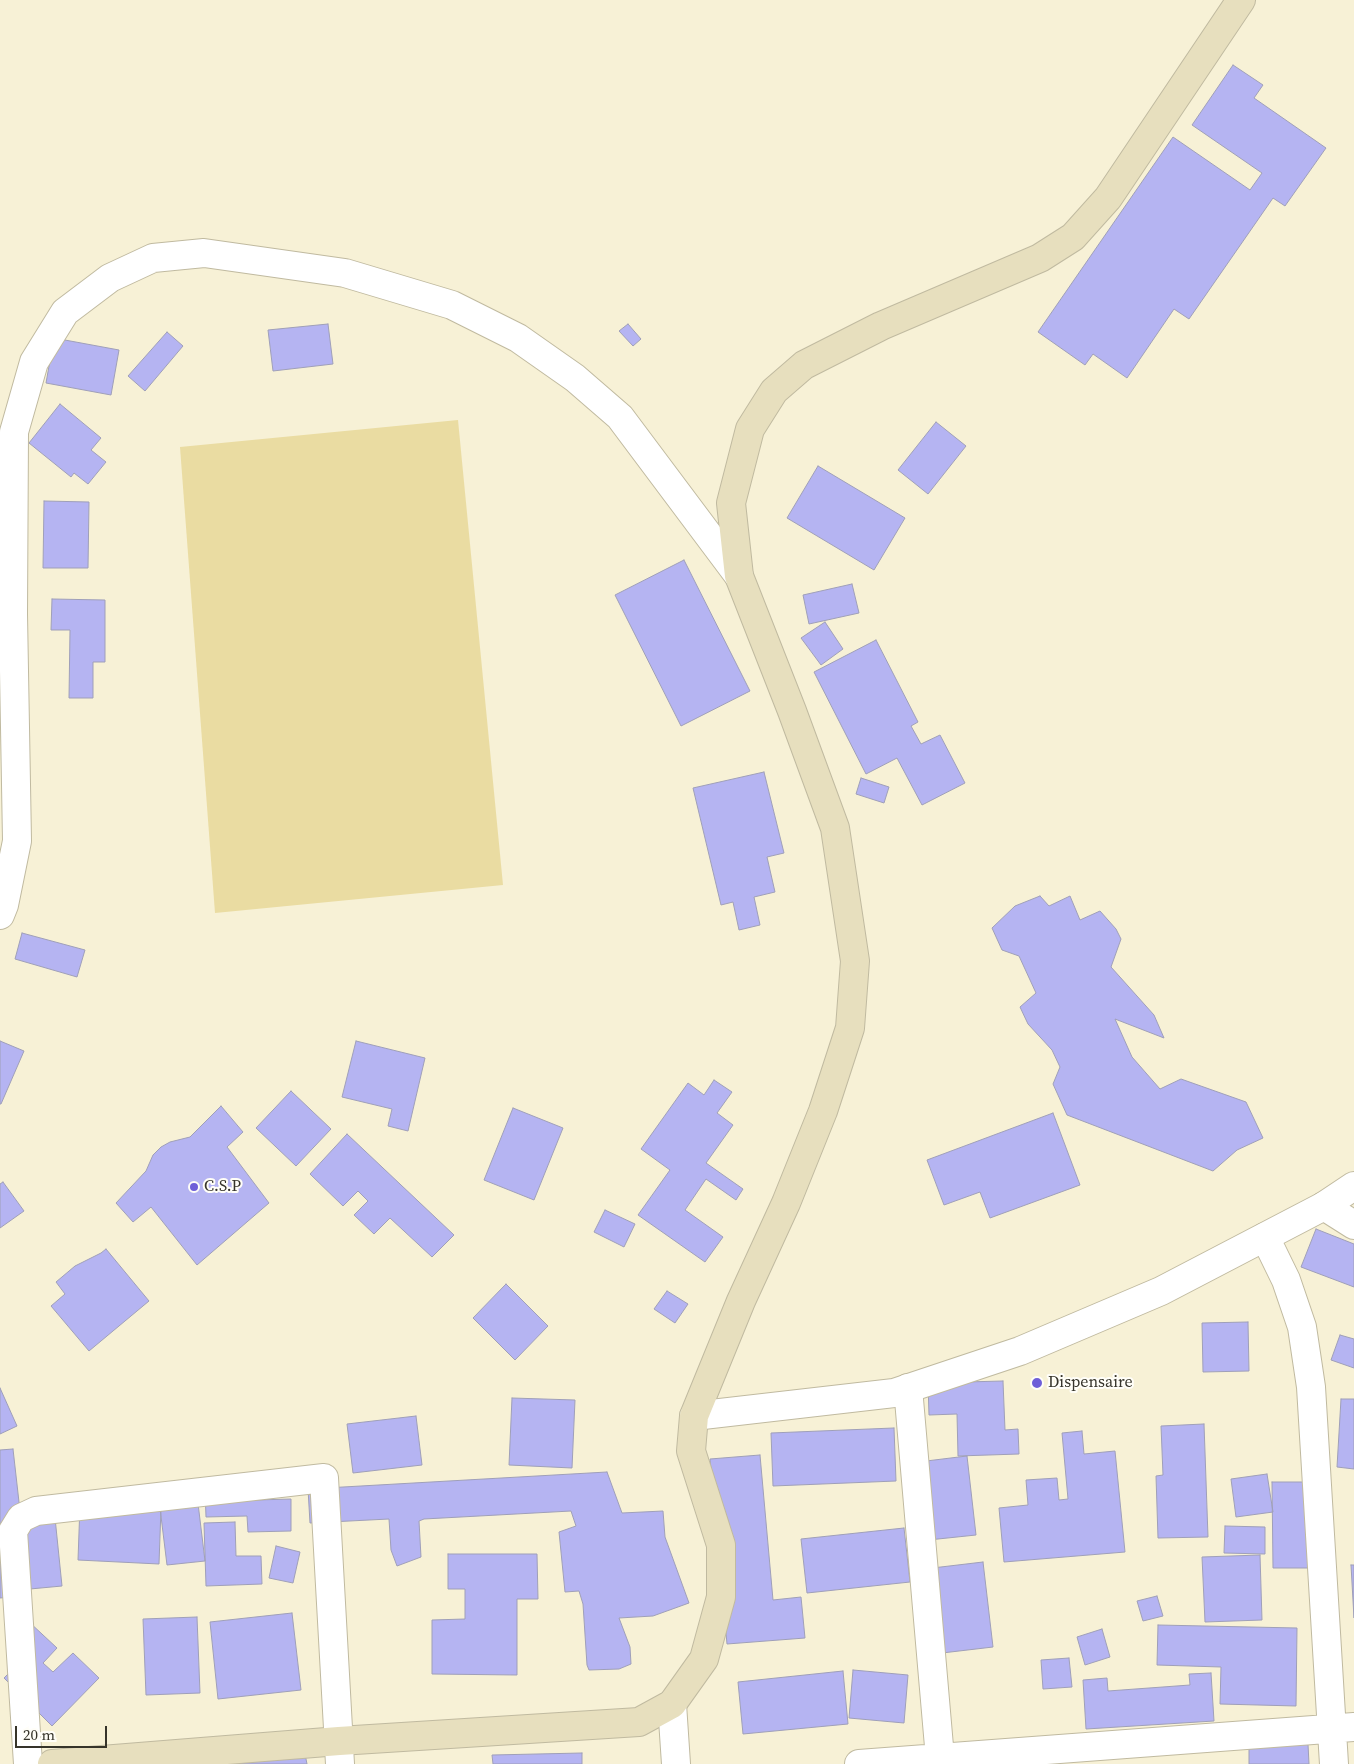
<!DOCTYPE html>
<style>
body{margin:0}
#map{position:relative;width:1354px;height:1764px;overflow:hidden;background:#f7f1d6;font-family:"Source Serif 4",serif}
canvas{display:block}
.scale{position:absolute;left:15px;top:1726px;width:92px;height:22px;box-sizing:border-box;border:2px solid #36342a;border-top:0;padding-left:6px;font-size:15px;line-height:18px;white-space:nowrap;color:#36342a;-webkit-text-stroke:4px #fffef8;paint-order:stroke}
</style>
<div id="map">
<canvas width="1354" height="1764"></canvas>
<div class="scale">20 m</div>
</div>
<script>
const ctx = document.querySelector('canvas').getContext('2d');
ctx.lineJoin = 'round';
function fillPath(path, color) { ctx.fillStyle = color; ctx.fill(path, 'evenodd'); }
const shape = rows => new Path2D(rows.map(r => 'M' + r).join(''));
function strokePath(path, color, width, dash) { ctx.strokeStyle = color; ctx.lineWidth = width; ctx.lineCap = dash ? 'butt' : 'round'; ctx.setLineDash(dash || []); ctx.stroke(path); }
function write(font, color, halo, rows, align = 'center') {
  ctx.font = font + ' "Source Serif 4",serif'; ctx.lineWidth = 4; ctx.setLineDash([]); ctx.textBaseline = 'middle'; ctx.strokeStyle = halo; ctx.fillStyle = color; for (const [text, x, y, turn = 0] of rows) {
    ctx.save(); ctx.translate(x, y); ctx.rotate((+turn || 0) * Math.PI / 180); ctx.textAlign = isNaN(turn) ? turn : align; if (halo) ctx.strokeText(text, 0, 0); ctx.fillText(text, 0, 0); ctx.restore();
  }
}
fillPath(shape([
 [458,420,503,885,215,913,180,447]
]), '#eadca2');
const building = shape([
 [1233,65,1263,85,1254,98,1326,148,1285,206,1273,198,1189,319,1174,309,1127,378,1093,354,1085,365,1038,332,1173,137,1250,190,1262,173,1192,125,1233,65],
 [328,324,333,364,273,371,268,330,328,324],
 [628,324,641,339,633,346,619,331,628,324],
 [167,332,183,346,145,391,128,376,167,332],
 [54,338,119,350,111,395,46,383,54,338],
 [60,404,101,438,91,450,106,462,88,484,74,473,71,477,29,443,60,404],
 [936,422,966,446,928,494,898,470,936,422],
 [818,466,905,518,874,570,787,518,818,466],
 [44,501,89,502,88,568,43,568,44,501],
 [684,560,750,691,681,726,615,595,684,560],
 [852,584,859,613,809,624,803,595,852,584],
 [52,599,105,600,105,662,93,662,93,698,69,698,70,630,51,630,52,599],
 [825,622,843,649,821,665,801,638,825,622],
 [876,640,918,722,911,726,921,744,940,735,965,783,922,805,897,758,866,774,814,672,876,640],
 [764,772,784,853,767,857,775,892,754,897,760,925,739,930,733,902,721,905,693,788,764,772],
 [861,778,889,787,884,803,856,794,861,778],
 [1040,896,1049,906,1070,896,1080,920,1100,911,1116,929,1121,939,1111,967,1154,1015,1164,1038,1115,1019,1132,1057,1160,1089,1181,1079,1246,1102,1263,1138,1237,1150,1213,1171,1067,1115,1053,1084,1060,1067,1052,1050,1028,1024,1020,1007,1036,993,1019,956,1002,950,992,928,1015,906,1040,896],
 [22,933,85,950,77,977,15,959,22,933],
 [0,1041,24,1051,1,1104,0,1104,0,1041],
 [356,1041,425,1058,408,1131,388,1126,392,1109,342,1097,356,1041],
 [714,1080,732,1092,717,1113,733,1125,706,1163,743,1189,736,1200,706,1179,685,1210,723,1237,705,1262,638,1215,670,1170,641,1149,688,1083,704,1095,714,1080],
 [291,1091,331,1129,296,1166,256,1128,291,1091],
 [221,1106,243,1132,227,1147,269,1203,197,1265,151,1207,133,1222,116,1203,146,1171,153,1155,161,1147,170,1142,190,1137,221,1106],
 [513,1108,563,1128,534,1200,484,1180,513,1108],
 [1053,1113,1080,1185,990,1218,980,1192,944,1205,927,1160,1053,1113],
 [347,1134,454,1235,432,1257,390,1218,374,1234,354,1215,368,1201,358,1191,343,1206,310,1174,347,1134],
 [3,1182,24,1211,0,1228,0,1184,3,1182],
 [605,1210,635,1224,624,1247,594,1232,605,1210],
 [1316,1229,1354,1244,1354,1287,1301,1267,1316,1229],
 [106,1249,149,1301,89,1351,51,1306,65,1294,56,1282,75,1266,101,1253,106,1249],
 [506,1284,548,1326,515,1360,473,1318,506,1284],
 [667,1291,688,1304,675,1323,654,1309,667,1291],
 [1248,1322,1249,1371,1203,1372,1202,1323,1248,1322],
 [1340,1335,1354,1339,1354,1368,1331,1360,1340,1335],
 [1003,1381,1005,1430,1018,1429,1019,1454,958,1456,957,1414,929,1415,928,1383,1003,1381],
 [0,1388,17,1426,0,1434,0,1388],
 [512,1398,575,1400,572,1468,509,1465,512,1398],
 [1341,1399,1354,1399,1354,1469,1337,1467,1341,1399],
 [416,1416,422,1465,353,1473,347,1424,416,1416],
 [1204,1424,1208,1537,1158,1538,1156,1476,1163,1475,1161,1426,1204,1424],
 [894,1428,896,1481,773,1486,771,1433,894,1428],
 [1082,1431,1084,1454,1115,1451,1125,1552,1004,1562,999,1508,1028,1505,1026,1480,1057,1478,1059,1500,1068,1499,1062,1433,1082,1431],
 [13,1449,20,1511,54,1508,62,1586,30,1589,31,1595,0,1598,0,1450,13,1449],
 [760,1455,773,1600,801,1597,805,1638,727,1644,710,1459,760,1455],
 [967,1456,976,1535,919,1541,910,1463,967,1456],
 [607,1472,622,1513,663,1511,665,1537,689,1603,653,1616,619,1618,630,1647,631,1664,619,1669,589,1670,587,1665,583,1604,579,1591,565,1592,559,1532,576,1526,571,1511,424,1519,419,1521,421,1557,397,1566,391,1550,389,1519,310,1523,308,1489,607,1472],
 [1267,1474,1273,1512,1236,1517,1231,1479,1267,1474],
 [1272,1482,1307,1482,1309,1568,1273,1568,1272,1482],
 [205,1490,255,1500,291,1499,291,1531,248,1532,247,1516,206,1517,205,1490],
 [197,1495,205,1561,167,1565,159,1500,197,1495],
 [80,1505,161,1508,159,1564,78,1560,80,1505],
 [235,1522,236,1556,261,1556,262,1584,206,1586,204,1523,235,1522],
 [1225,1526,1265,1527,1265,1554,1224,1553,1225,1526],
 [904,1528,910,1582,807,1593,801,1539,904,1528],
 [276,1546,300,1552,293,1583,269,1578,276,1546],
 [448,1554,537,1554,538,1599,517,1599,517,1675,432,1674,432,1620,465,1619,465,1589,448,1589,448,1554],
 [1260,1555,1262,1620,1205,1622,1202,1557,1260,1555],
 [983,1562,993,1647,942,1653,924,1569,983,1562],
 [1351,1565,1354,1565,1354,1618,1351,1565],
 [1157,1596,1163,1616,1143,1621,1137,1601,1157,1596],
 [292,1613,301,1690,218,1699,210,1622,292,1613],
 [197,1617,200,1693,146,1695,143,1619,197,1617],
 [28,1621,57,1648,43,1663,53,1672,73,1653,99,1678,52,1726,4,1678,23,1659,28,1621],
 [1158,1625,1297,1628,1296,1706,1220,1704,1221,1667,1157,1665,1158,1625],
 [1102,1629,1110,1657,1085,1665,1077,1637,1102,1629],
 [1069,1658,1072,1687,1043,1689,1041,1660,1069,1658],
 [853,1670,908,1675,904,1723,849,1718,853,1670],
 [843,1671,848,1724,743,1734,738,1682,843,1671],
 [1211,1673,1214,1721,1086,1729,1083,1680,1107,1678,1108,1691,1190,1685,1189,1674,1211,1673],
 [1308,1744,1309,1764,1249,1764,1249,1746,1308,1744],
 [304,1749,307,1764,221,1764,304,1749],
 [582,1753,582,1764,493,1764,492,1755,582,1753]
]);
fillPath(building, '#b5b4f2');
strokePath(building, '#9f9fb8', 1);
const minor = shape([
 [0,915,4,905,17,841,13,614,14,432,34,362,65,312,110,278,153,258,204,253,345,273,452,305,518,338,575,378,620,417,739,576],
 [1324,1206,1354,1225],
 [1265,1237,1286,1280,1302,1327,1311,1387,1334,1764],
 [908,1388,940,1758],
 [672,1704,676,1764],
 [28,1764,13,1531,21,1518,36,1511,324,1478,340,1764],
 [859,1764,1354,1727]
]);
const tertiary = shape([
 [694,1416,894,1393,1020,1351,1161,1291,1324,1206,1354,1186]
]);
const secondary = shape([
 [52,1764,339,1741,639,1722,672,1704,704,1659,721,1597,721,1545,691,1451,694,1416,741,1301,786,1203,823,1111,850,1028,855,961,835,828,792,711,739,576,731,503,750,429,774,391,804,365,881,326,1040,258,1073,237,1108,198,1241,0]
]);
strokePath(minor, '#c0baa0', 30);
strokePath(tertiary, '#c0baa0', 30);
strokePath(secondary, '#c0baa0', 30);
strokePath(minor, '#fff', 28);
strokePath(tertiary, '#fff', 28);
strokePath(secondary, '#e7dfbe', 28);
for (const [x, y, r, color] of [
 [194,1187,5,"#6e5ed8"],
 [1037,1383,6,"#6e5ed8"]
]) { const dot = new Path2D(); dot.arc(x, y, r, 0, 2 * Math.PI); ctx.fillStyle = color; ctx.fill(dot); strokePath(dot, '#fffef8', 2); }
write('16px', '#36342a', '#fffef8', [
 ["C.S.P",204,1187],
 ["Dispensaire",1048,1383]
], 'left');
</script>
